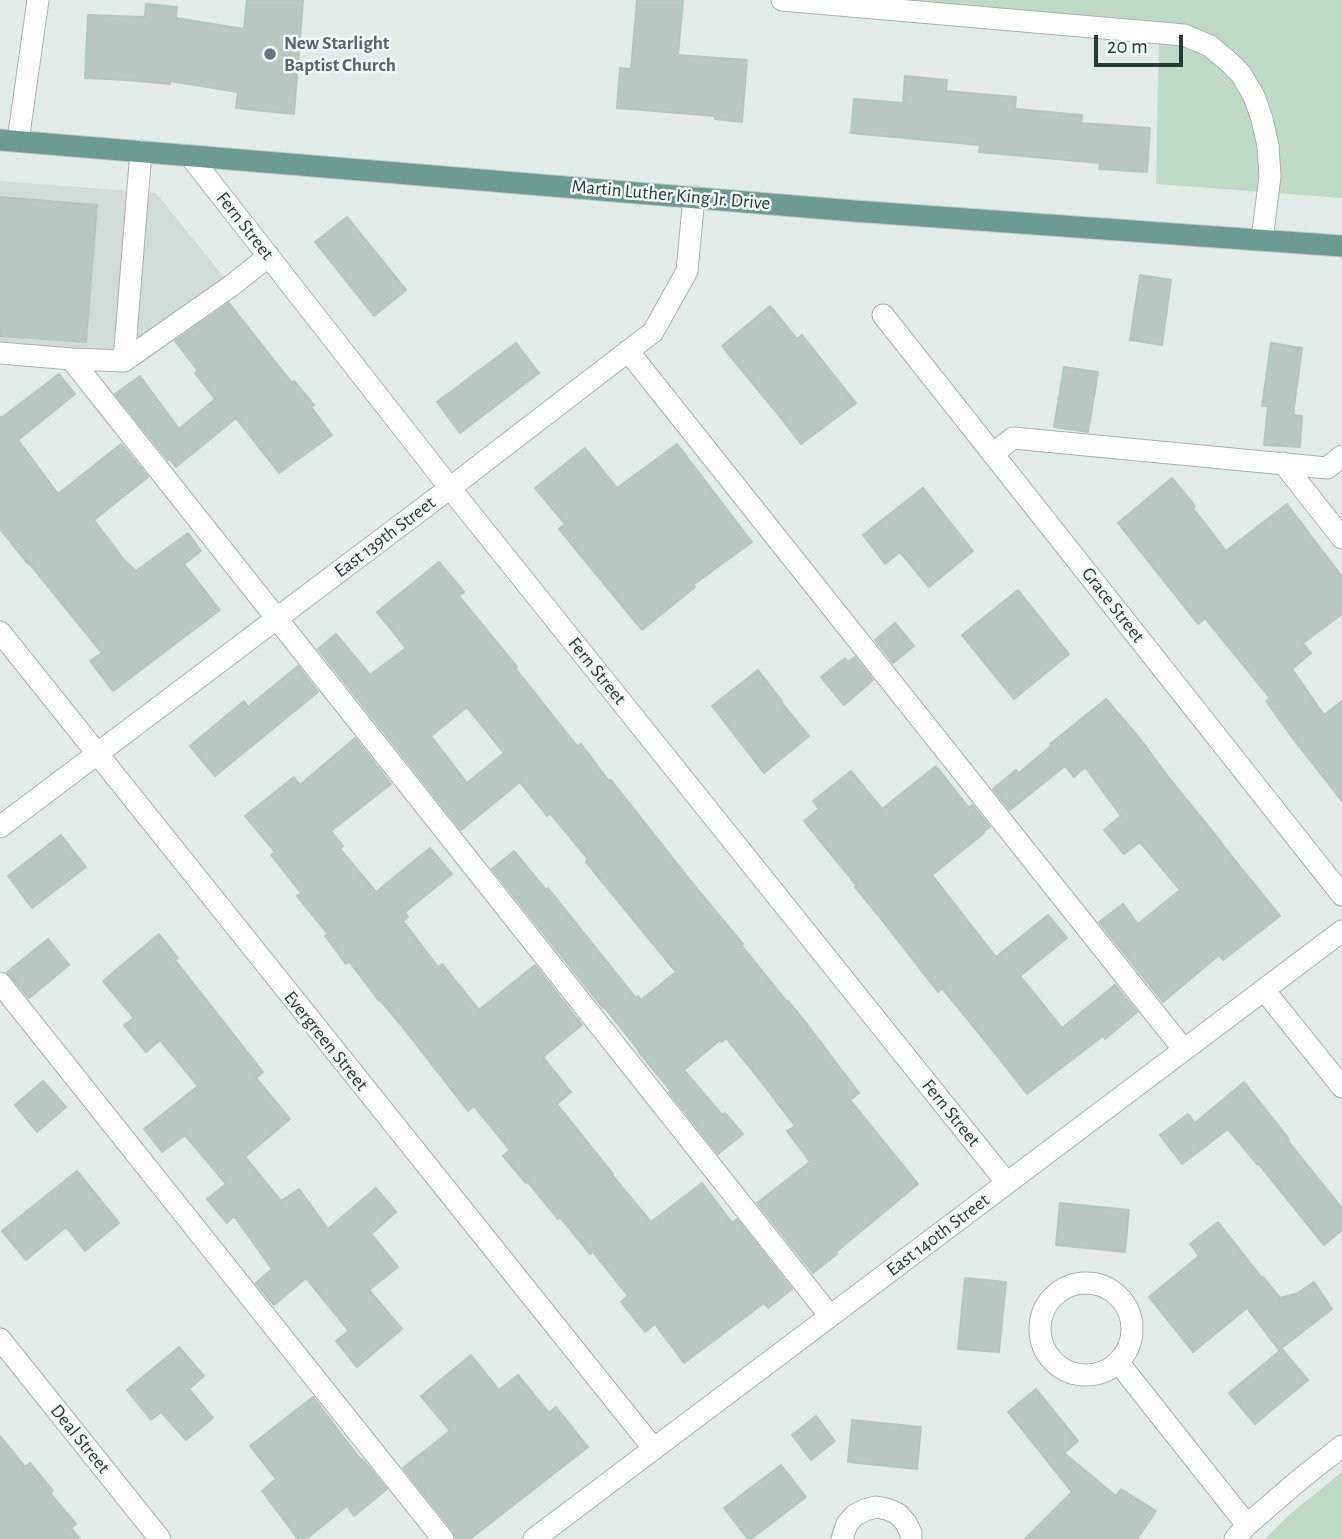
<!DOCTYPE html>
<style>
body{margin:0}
#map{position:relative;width:1342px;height:1539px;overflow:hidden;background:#e3ebe8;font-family:"Alegreya Sans",sans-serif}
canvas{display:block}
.scale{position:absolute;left:1094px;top:35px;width:89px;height:32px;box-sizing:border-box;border:4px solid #253b36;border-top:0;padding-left:9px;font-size:21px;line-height:24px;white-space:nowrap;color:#253b36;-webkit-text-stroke:5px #f3f8f6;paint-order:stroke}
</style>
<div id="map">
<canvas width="1342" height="1539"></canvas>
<div class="scale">20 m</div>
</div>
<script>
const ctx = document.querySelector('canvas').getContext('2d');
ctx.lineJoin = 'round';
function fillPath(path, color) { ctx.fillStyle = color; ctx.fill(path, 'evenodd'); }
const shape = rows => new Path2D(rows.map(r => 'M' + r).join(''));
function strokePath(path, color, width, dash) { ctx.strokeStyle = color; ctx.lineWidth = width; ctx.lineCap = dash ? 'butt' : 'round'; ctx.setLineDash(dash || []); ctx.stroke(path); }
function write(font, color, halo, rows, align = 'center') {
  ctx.font = font + ' "Alegreya Sans",sans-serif'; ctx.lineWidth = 5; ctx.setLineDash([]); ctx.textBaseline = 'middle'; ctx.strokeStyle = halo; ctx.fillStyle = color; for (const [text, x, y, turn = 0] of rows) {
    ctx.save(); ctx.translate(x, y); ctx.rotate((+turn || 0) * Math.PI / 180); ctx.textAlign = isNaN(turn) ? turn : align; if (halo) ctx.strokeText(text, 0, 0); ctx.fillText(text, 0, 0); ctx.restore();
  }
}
fillPath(shape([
 [0,181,156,193,231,286,124,361,0,353]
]), '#d1dbd7');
fillPath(shape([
 [782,0,1342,0,1342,198,1156,184,1159,33],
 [1342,1472,1342,1539,1265,1539,1289,1515]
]), '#bedac7');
const building = shape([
 [247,0,303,0,294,114,236,108,238,92,170,81,170,84,127,80,85,78,88,15,145,17,146,4,177,7,176,18,244,29,247,0],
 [637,0,683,0,678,55,747,60,742,122,715,119,715,116,617,108,620,68,631,69,637,0],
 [905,76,947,80,946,91,1016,97,1015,109,1082,115,1081,123,1150,128,1147,172,1099,169,1100,163,979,152,980,145,851,133,854,99,903,103,905,76],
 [0,197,97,205,86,342,0,336,0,197],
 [347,217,406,290,374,316,315,242,347,217],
 [1140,275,1171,280,1162,345,1130,340,1140,275],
 [229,303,292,383,294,381,314,405,311,407,332,435,279,473,236,418,176,467,170,459,168,460,115,394,140,376,179,429,215,399,195,373,198,371,175,341,229,303],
 [770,306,797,339,802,335,856,403,801,444,781,418,722,346,770,306],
 [516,343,539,373,460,433,437,402,516,343],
 [1271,343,1302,348,1293,415,1302,416,1300,447,1264,445,1268,406,1262,406,1271,343],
 [1064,367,1098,372,1088,432,1054,427,1064,367],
 [59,374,75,394,18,440,58,494,121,444,148,477,94,520,125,561,136,571,188,533,201,551,184,564,220,610,113,691,90,661,102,653,29,563,28,564,0,529,0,417,1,418,59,374],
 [677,444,752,542,693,585,695,587,642,630,559,529,565,524,535,488,585,448,617,488,677,444],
 [1172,478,1195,506,1193,508,1226,551,1287,504,1342,577,1342,614,1303,643,1311,653,1292,669,1324,715,1342,701,1342,801,1294,740,1266,701,1270,698,1205,618,1198,624,1118,523,1172,478],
 [923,488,973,551,929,587,900,552,885,564,863,535,923,488],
 [439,562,464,592,459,596,517,667,515,668,577,746,581,744,609,781,611,780,698,890,743,944,741,945,787,1002,788,1001,807,1024,859,1093,850,1100,918,1184,836,1252,837,1254,813,1273,757,1203,810,1162,787,1131,795,1126,756,1075,726,1038,722,1042,720,1040,684,1070,722,1115,725,1113,743,1134,718,1154,669,1092,671,1091,639,1052,640,1052,604,1007,603,1008,492,869,514,851,546,890,548,888,636,998,638,996,641,1000,676,972,586,862,588,859,550,813,547,816,520,782,461,830,318,649,336,634,370,675,406,648,377,612,439,562],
 [467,707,504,753,467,783,431,736,467,707],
 [1018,590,1069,654,1014,699,962,635,1018,590],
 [895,623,914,646,893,663,875,640,895,623],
 [855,657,873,680,844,705,821,677,845,658,848,662,855,657],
 [298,666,318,692,215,776,190,746,244,701,248,707,298,666],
 [758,670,782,701,781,702,809,736,764,773,712,706,758,670],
 [1106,699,1141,740,1169,778,1221,842,1220,842,1280,916,1223,960,1219,955,1163,1002,1099,922,1123,904,1138,924,1180,890,1140,842,1124,854,1104,830,1121,816,1085,767,1074,777,1065,766,1010,810,993,789,1016,770,1019,773,1051,746,1050,744,1106,699],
 [355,738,391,784,331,831,343,846,340,849,376,892,430,848,452,874,405,912,408,917,403,921,438,967,442,964,479,1010,535,965,582,1025,543,1057,571,1092,557,1104,613,1174,612,1175,651,1222,702,1183,732,1223,737,1219,792,1289,768,1308,764,1303,684,1363,655,1324,645,1332,621,1302,628,1296,593,1252,590,1254,560,1217,558,1219,528,1182,526,1183,503,1156,510,1150,474,1106,468,1111,401,1025,380,1000,379,1001,349,961,346,964,325,936,328,934,297,896,301,893,271,855,275,852,245,816,294,777,300,785,355,738],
 [936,766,969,808,972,805,990,827,983,832,984,833,932,875,996,957,1048,915,1067,938,1020,976,1062,1028,1115,985,1137,1012,1105,1039,1103,1036,1027,1094,998,1057,942,988,938,992,878,915,855,887,857,886,804,821,819,809,813,801,851,771,882,809,936,766],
 [61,835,86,867,32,908,8,876,61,835],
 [159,934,178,958,175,960,263,1072,256,1078,290,1119,245,1157,281,1201,299,1189,328,1229,376,1188,396,1212,371,1234,398,1267,369,1290,402,1329,357,1367,336,1341,349,1331,306,1278,274,1305,256,1283,272,1269,234,1216,227,1223,207,1199,226,1184,185,1135,162,1152,144,1129,198,1086,160,1040,146,1052,124,1025,134,1018,103,981,159,934],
 [48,939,69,965,29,998,7,972,48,939],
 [43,1081,66,1107,37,1132,15,1105,43,1081],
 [1244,1082,1289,1139,1287,1140,1342,1208,1342,1230,1324,1245,1258,1163,1257,1164,1228,1129,1182,1164,1160,1135,1188,1114,1195,1123,1244,1082],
 [77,1171,119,1223,85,1251,66,1227,26,1260,2,1231,77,1171],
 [1060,1203,1129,1210,1125,1252,1056,1245,1060,1203],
 [1218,1222,1262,1278,1263,1277,1280,1298,1298,1293,1314,1282,1332,1309,1279,1350,1247,1308,1193,1352,1149,1297,1199,1256,1190,1244,1218,1222],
 [965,1278,1006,1282,999,1352,958,1349,965,1278],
 [179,1347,204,1376,189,1389,213,1418,186,1440,161,1412,151,1420,127,1390,179,1347],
 [1282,1349,1308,1380,1255,1424,1229,1393,1282,1349],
 [471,1355,499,1390,518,1375,549,1413,556,1407,588,1447,470,1539,456,1539,453,1531,403,1468,450,1431,421,1396,471,1355],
 [1036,1389,1078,1441,1064,1453,1116,1496,1121,1489,1156,1511,1137,1539,1025,1539,1072,1492,1008,1412,1036,1389],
 [313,1397,361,1460,362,1459,387,1489,354,1516,347,1506,306,1539,298,1539,262,1491,276,1479,250,1446,313,1397],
 [816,1416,835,1441,811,1460,792,1435,816,1416],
 [852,1420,921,1427,917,1469,848,1462,852,1420],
 [0,1436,25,1467,30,1463,53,1491,50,1493,76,1524,71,1528,80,1539,0,1539,0,1436],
 [781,1465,806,1497,751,1539,748,1539,724,1508,781,1465]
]);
fillPath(building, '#b9c6c1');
strokePath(building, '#b6c4bf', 2);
const minor = shape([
 [782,0,1184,35,1210,46,1230,63,1241,74,1254,96,1262,119,1268,146,1270,176,1262,240],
 [18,141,38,0],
 [190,156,450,488,1007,1183],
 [883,315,1342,895],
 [628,351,1184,1050],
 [0,353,71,359,124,361,231,286,269,256],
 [71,359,830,1316],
 [124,361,141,151],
 [993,454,1013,438,1327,468,1342,456],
 [1283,463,1342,538],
 [0,632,654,1449],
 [0,827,450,488,653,332,687,271,694,197],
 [0,983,443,1539],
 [1264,990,1342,1087],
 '1040 1329a46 46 0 1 1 92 0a46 46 0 1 1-92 0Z',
 [0,1339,160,1539],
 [1118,1362,1247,1525],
 [534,1539,1342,931],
 [842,1539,847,1524,855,1515,865,1510,876,1507,887,1509,898,1514,906,1523,911,1533,911,1539],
 [1235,1539,1247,1525,1298,1481,1342,1446]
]);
const major = shape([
 [0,140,854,211,1342,246]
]);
strokePath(minor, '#a6b3af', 23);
strokePath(major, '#c2c8c7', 23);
strokePath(minor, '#fff', 21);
strokePath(major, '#6c9c91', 21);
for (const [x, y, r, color] of [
 [270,54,7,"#6b7280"]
]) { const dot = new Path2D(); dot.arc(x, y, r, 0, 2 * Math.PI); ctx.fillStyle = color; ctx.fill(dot); strokePath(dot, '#f3f8f6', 2.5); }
write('bold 19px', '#5b616d', '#f3f8f6', [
 ["New Starlight",284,43],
 ["Baptist Church",284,65]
], 'left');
write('19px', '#253b36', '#f3f8f6', [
 ["Martin Luther King Jr. Drive",671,195,5],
 ["Fern Street",245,226,52],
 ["East 139th Street",385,537,-37],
 ["Grace Street",1113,605,52],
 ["Fern Street",597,671,51],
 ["Evergreen Street",326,1041,51],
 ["Fern Street",951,1113,51],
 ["East 140th Street",938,1235,-37],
 ["Deal Street",80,1439,51]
]);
</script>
